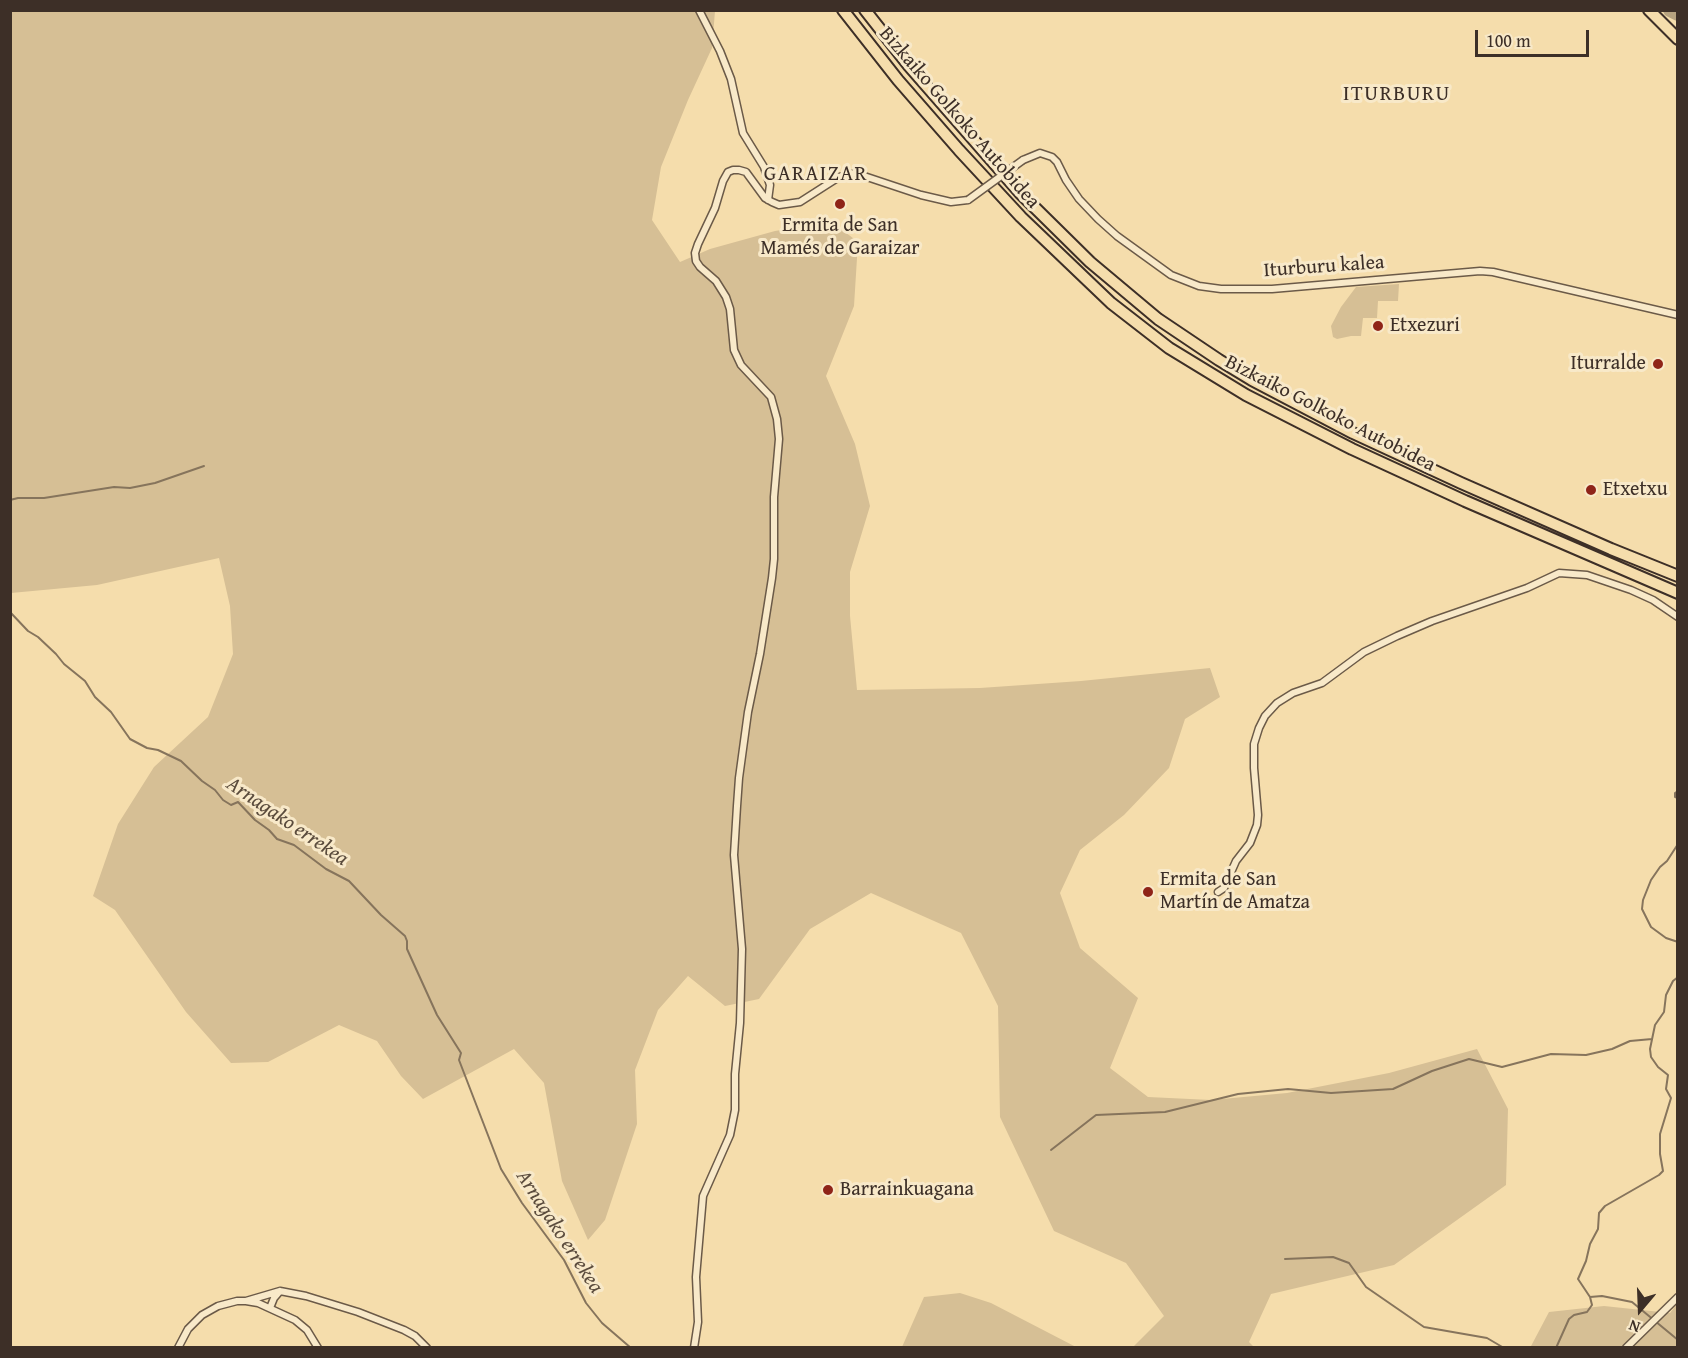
<!DOCTYPE html>
<meta charset="utf-8">
<style>
body{margin:0}
#map{position:relative;width:1688px;height:1358px;overflow:hidden;background:#f5ddac;font-family:"Gentium Book Plus",serif}
canvas{display:block}
.frame{position:absolute;inset:0;border:12px solid #3d2f27;pointer-events:none}
.north{position:absolute;left:1610px;top:1280px;width:60px;height:60px;-webkit-text-stroke:4px #f8e9c9;paint-order:stroke;rotate:199deg;font-size:16px;font-weight:700;line-height:24px;text-align:center;color:#3d2f27}
.north::after{content:'';display:block;margin:auto;width:21px;height:27px;background:#3d2f27;clip-path:polygon(50% 0,100% 100%,50% 72%,0 100%)}
.scale{position:absolute;left:1475px;top:30px;width:114px;height:27px;box-sizing:border-box;border:3px solid #3d2f27;border-top:0;padding-left:8px;font-size:18px;line-height:21px;white-space:nowrap;color:#3d2f27;-webkit-text-stroke:4px #f8e9c9;paint-order:stroke}
</style>
<div id="map">
<canvas width="1688" height="1358"></canvas>
<div class="frame"></div>
<div class="north">N</div>
<div class="scale">100 m</div>
</div>
<script>
const ctx = document.querySelector('canvas').getContext('2d');
ctx.lineJoin = 'round';
function fillPath(path, color) { ctx.fillStyle = color; ctx.fill(path, 'evenodd'); }
const shape = rows => new Path2D(rows.map(r => 'M' + r).join(''));
function strokePath(path, color, width, dash) { ctx.strokeStyle = color; ctx.lineWidth = width; ctx.lineCap = dash ? 'butt' : 'round'; ctx.setLineDash(dash || []); ctx.stroke(path); }
function write(font, color, halo, rows, align = 'center') {
  ctx.font = font + ' "Gentium Book Plus",serif'; ctx.lineWidth = 6; ctx.setLineDash([]); ctx.textBaseline = 'middle'; ctx.strokeStyle = halo; ctx.fillStyle = color; for (const [text, x, y, turn = 0] of rows) {
    ctx.save(); ctx.translate(x, y); ctx.rotate((+turn || 0) * Math.PI / 180); ctx.textAlign = isNaN(turn) ? turn : align; if (halo) ctx.strokeText(text, 0, 0); ctx.fillText(text, 0, 0); ctx.restore();
  }
}
fillPath(shape([
 [10,11,715,11,712,48,688,100,661,167,652,220,680,262,710,249,775,231,832,222,858,242,854,306,826,376,855,444,870,506,850,572,850,616,857,690,980,688,1081,681,1210,668,1220,697,1185,719,1169,768,1124,815,1080,850,1060,893,1080,948,1138,998,1110,1068,1148,1097,1211,1100,1287,1093,1389,1073,1477,1049,1508,1109,1506,1185,1394,1265,1271,1294,1249,1342,1254,1347,1133,1347,1164,1316,1126,1263,1054,1231,1000,1117,998,1006,961,933,871,893,810,929,759,999,725,1006,688,976,658,1010,635,1070,637,1124,605,1220,588,1240,562,1181,544,1083,514,1049,423,1099,401,1076,377,1041,339,1025,268,1062,231,1063,186,1012,115,910,93,896,118,824,154,767,208,717,233,654,230,606,219,558,97,585,11,593],
 [1399,284,1398,301,1378,301,1377,318,1363,318,1361,336,1351,336,1337,339,1333,337,1331,326,1341,307,1356,287],
 [960,1293,991,1303,1076,1347,902,1347,924,1297],
 [1677,1304,1677,1347,1530,1348,1549,1312,1604,1306,1670,1313]
]), '#d6bf95');
strokePath(shape([
 [10,500,18,498,44,498,114,487,130,488,155,483,204,466],
 [10,612,28,631,38,637,56,654,64,664,85,681,95,697,111,712,130,739,147,748,158,750,181,761,202,781,215,790,223,800,231,805,238,802,255,820,269,830,277,839,294,845,326,869,349,881,381,915,405,936,407,941,407,949,437,1015,461,1053,459,1060,501,1169,522,1203,564,1260,586,1303,602,1323,631,1348],
 [1678,791,1675,793,1675,797,1678,798],
 [1678,844,1667,861,1660,867,1651,880,1643,900,1642,909,1651,927,1666,938,1678,942],
 [1051,1150,1096,1115,1165,1112,1238,1094,1288,1089,1331,1093,1393,1089,1432,1071,1469,1059,1502,1067,1551,1054,1586,1055,1612,1049,1630,1041,1652,1039],
 [1285,1259,1333,1257,1349,1263,1366,1287,1424,1327,1487,1338,1504,1348],
 [1590,1297,1602,1296,1632,1302,1678,1340],
 [1556,1348,1569,1319,1574,1315,1587,1312,1592,1305,1590,1297,1578,1279,1586,1261,1590,1244,1598,1229,1599,1213,1605,1206,1659,1175,1663,1171,1660,1154,1660,1134,1671,1098,1666,1089,1668,1075,1658,1067,1651,1057,1650,1049,1655,1025,1664,1012,1666,995,1673,981,1678,977]
]), '#86745c', 2);
strokePath(shape([
 [1670,10,1678,14]
]), '#b6a27f', 14);
const street = shape([
 [699,10,720,51,731,79,743,133,764,167,770,185,768,200],
 [1023,160,1040,153,1052,157,1057,162,1066,180,1079,199,1098,219,1117,236,1171,275,1199,286,1221,289,1272,289,1480,271,1493,272,1678,315],
 [1218,892,1224,888,1236,861,1250,843,1257,825,1258,815,1254,768,1254,744,1259,728,1265,716,1277,703,1293,693,1322,683,1364,652,1397,636,1432,621,1527,588,1559,573,1587,575,1631,590,1653,600,1678,617],
 [246,1301,280,1291,306,1296,358,1312,404,1330,415,1336,427,1348],
 [270,1308,274,1298,280,1291],
 [178,1348,188,1329,202,1315,218,1306,237,1301,246,1301,258,1303,295,1320,307,1330,318,1348],
 [694,1348,698,1322,696,1277,703,1196,730,1135,735,1110,735,1074,740,1023,742,949,734,855,737,806,739,778,748,712,760,654,772,578,774,559,774,497,779,439,777,419,771,397,741,365,734,350,730,309,726,297,716,281,700,267,696,261,695,253,698,244,715,208,723,181,728,172,733,170,739,170,746,172,765,198,772,202,779,205,800,202,839,177,855,173,921,195,951,202,968,200],
 [1626,1348,1678,1297]
]);
const highway = shape([
 [843,10,898,80,959,150,1021,217,1111,303,1169,348,1246,395,1352,449,1465,501,1678,593],
 [865,10,909,66,1020,193,1090,262,1158,319,1219,360,1252,380,1353,433,1461,483,1611,549,1678,576],
 [1649,10,1678,39]
]);
strokePath(street, '#6b5a48', 9);
strokePath(highway, '#3d2f27', 14);
strokePath(street, '#f8e9c9', 6);
strokePath(highway, '#f5ddac', 10);
const streetBridge = shape([
 [968,200,1023,160]
]);
strokePath(streetBridge, '#6b5a48', 9, []);
strokePath(streetBridge, '#f8e9c9', 6);
for (const [x, y, r, color] of [
 [840,204,6,"#8f2418"],
 [1378,326,6,"#8f2418"],
 [1658,364,6,"#8f2418"],
 [1591,490,6,"#8f2418"],
 [1148,892,6,"#8f2418"],
 [828,1190,6,"#8f2418"]
]) { const dot = new Path2D(); dot.arc(x, y, r, 0, 2 * Math.PI); ctx.fillStyle = color; ctx.fill(dot); strokePath(dot, '#f8e9c9', 2); }
write('20px', '#3d2f27', '#f8e9c9', [
 ["Bizkaiko Golkoko Autobidea",959,118,49],
 ["Iturburu kalea",1324,267,-4],
 ["Bizkaiko Golkoko Autobidea",1330,414,27]
]);
write('20px', '#3d2f27', '#f8e9c9', [
 ["Ermita de San",840,226,"center"],
 ["Mamés de Garaizar",840,249,"center"],
 ["Etxezuri",1390,326],
 ["Iturralde",1646,364,"right"],
 ["Etxetxu",1603,490],
 ["Ermita de San",1160,880],
 ["Martín de Amatza",1160,903],
 ["Barrainkuagana",840,1190]
], 'left');
ctx.letterSpacing = '1.5px';
write('21px', '#3d2f27', '#f8e9c9', [
 ["ITURBURU",1397,95],
 ["GARAIZAR",816,175]
]);
ctx.letterSpacing = '0px';
write('italic 21px', '#5b4c3d', '#f8e9c9', [
 ["Arnagako errekea",287,822,34],
 ["Arnagako errekea",559,1232,57]
]);
</script>
